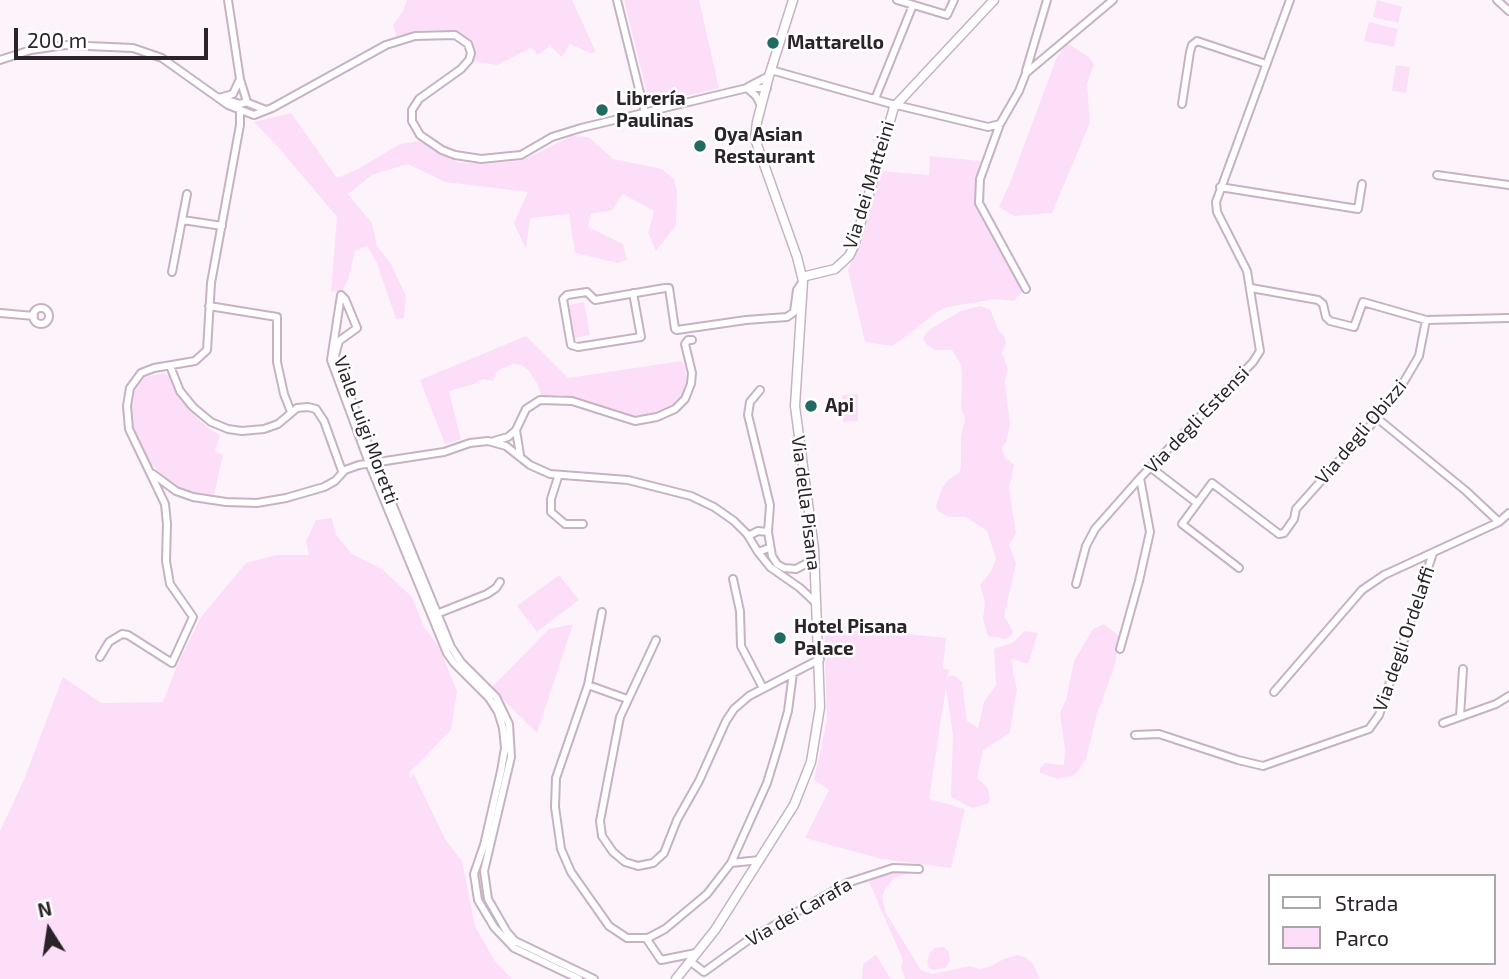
<!DOCTYPE html>
<meta charset="utf-8">
<style>
body{margin:0}
#map{position:relative;width:1509px;height:979px;overflow:hidden;background:#fdf4fb;font-family:"Exo 2",sans-serif}
canvas{display:block}
.legend{position:absolute;left:1268px;top:874px;width:228px;height:91px;box-sizing:border-box;background:#fff;border:2px solid #aaa7a9;margin:0;padding:9px 12px;list-style:none;font-size:21px;color:#2a2329}
.legend li{display:flex;align-items:center;gap:14px;height:35px}
.legend b{width:35px;border:2px solid #aaa7a9}
.north{position:absolute;left:14px;top:895px;width:70px;height:70px;-webkit-text-stroke:5px #fff;paint-order:stroke;rotate:348deg;font-size:19px;font-weight:700;line-height:28px;text-align:center;color:#2a2329}
.north::after{content:'';display:block;margin:auto;width:24px;height:32px;background:#2a2329;clip-path:polygon(50% 0,100% 100%,50% 72%,0 100%)}
.scale{position:absolute;left:14px;top:28px;width:194px;height:32px;box-sizing:border-box;border:4px solid #2a2329;border-top:0;padding-left:9px;font-size:21px;line-height:24px;white-space:nowrap;color:#2a2329;-webkit-text-stroke:5px #fff;paint-order:stroke}
</style>
<div id="map">
<canvas width="1509" height="979"></canvas>
<ul class="legend">
<li><b style="height:9px;background:#fff"></b>Strada</li>
<li><b style="height:19px;background:#fcdef8"></b>Parco</li>
</ul>
<div class="north">N</div>
<div class="scale">200 m</div>
</div>
<script>
const ctx = document.querySelector('canvas').getContext('2d');
ctx.lineJoin = 'round';
function fillPath(path, color) { ctx.fillStyle = color; ctx.fill(path, 'evenodd'); }
const shape = rows => new Path2D(rows.map(r => 'M' + r).join(''));
function strokePath(path, color, width, dash) { ctx.strokeStyle = color; ctx.lineWidth = width; ctx.lineCap = dash ? 'butt' : 'round'; ctx.setLineDash(dash || []); ctx.stroke(path); }
function write(font, color, halo, rows, align = 'center') {
  ctx.font = font + ' "Exo 2",sans-serif'; ctx.lineWidth = 5; ctx.setLineDash([]); ctx.textBaseline = 'middle'; ctx.strokeStyle = halo; ctx.fillStyle = color; for (const [text, x, y, turn = 0] of rows) {
    ctx.save(); ctx.translate(x, y); ctx.rotate((+turn || 0) * Math.PI / 180); ctx.textAlign = isNaN(turn) ? turn : align; if (halo) ctx.strokeText(text, 0, 0); ctx.fillText(text, 0, 0); ctx.restore();
  }
}
fillPath(shape([
 [407,0,572,0,596,52,590,53,570,44,562,57,550,46,538,55,531,48,497,65,473,61,473,47,470,42,454,31,422,30,396,36,393,25,403,11],
 [624,0,699,0,719,88,654,104,649,102],
 [1377,0,1402,7,1398,23,1373,17],
 [1369,22,1398,29,1394,47,1364,41],
 [1067,43,1089,57,1094,64,1087,84,1090,123,1052,213,1014,216,999,207,1012,178,1056,59],
 [1396,65,1410,67,1406,93,1392,91],
 [291,113,337,178,358,169,400,144,420,141,457,162,482,164,520,161,572,136,589,137,613,159,662,169,674,179,677,191,676,225,656,251,648,233,654,211,623,194,612,210,591,214,588,227,623,244,627,260,618,263,575,253,569,214,530,218,526,249,514,223,528,192,445,182,408,164,372,175,348,194,372,223,377,246,391,264,406,296,404,318,396,319,377,263,367,246,355,251,348,280,342,291,331,292,337,217,279,148,254,122],
 [930,156,980,161,975,205,1016,270,1021,287,1021,293,1014,301,996,299,948,307,937,312,893,346,865,342,848,270,863,235,881,171,929,175],
 [584,302,590,335,575,338,569,305],
 [980,306,990,309,998,330,1004,336,1006,342,1002,353,1008,370,1005,381,1010,426,1006,443,1002,447,1005,457,1014,465,1009,488,1016,534,1009,544,1016,564,1004,616,1013,631,1011,636,1006,639,988,636,983,619,985,602,980,585,991,571,996,559,987,531,966,517,949,517,938,511,936,506,942,488,949,479,959,473,961,466,961,436,965,419,961,408,962,374,961,365,952,350,935,350,926,344,923,338,930,329,961,311],
 [526,336,568,378,682,361,685,368,687,383,682,395,676,403,660,413,646,416,631,415,562,395,541,395,538,385,529,371,521,365,512,364,497,371,493,381,483,379,474,384,449,391,461,439,445,444,420,380],
 [164,373,170,376,177,393,191,412,208,428,220,435,215,451,223,455,214,495,183,490,170,482,149,462,134,434,130,416,135,388,145,377],
 [858,394,858,421,843,422,842,395],
 [332,518,335,533,352,554,382,569,412,597,424,627,439,647,457,691,451,730,409,773,411,778,413,772,445,839,462,861,475,926,494,960,512,979,0,979,0,831,23,782,63,677,101,703,163,702,178,663,201,617,246,563,276,555,309,555,306,541,316,520],
 [559,575,579,600,537,632,517,606],
 [573,624,537,733,491,688,549,629],
 [1104,624,1119,636,1115,665,1097,714,1086,759,1075,775,1058,779,1040,773,1040,768,1045,763,1064,765,1065,750,1060,713,1066,700,1074,661,1093,629],
 [824,625,946,638,943,668,949,670,947,681,949,676,955,676,962,682,967,721,978,728,984,702,996,685,994,649,1014,642,1024,631,1038,633,1028,664,1012,659,1013,673,1017,689,1010,733,983,750,977,778,988,788,990,798,988,804,972,808,951,797,953,735,946,687,929,799,965,809,951,868,881,859,805,838,829,790,814,780,827,720],
 [904,870,913,872,894,878,884,891,882,898,886,913,921,970,932,974,970,966,979,969,989,967,1004,959,1017,955,1025,957,1033,964,1040,979,905,979,901,967,903,960,869,882,874,878],
 [944,947,949,952,950,961,945,968,934,970,929,968,927,963,929,954,934,948],
 [876,955,890,978,894,979,862,979,863,964]
]), '#fcdef8');
const minor = shape([
 [228,0,240,79,247,102],
 [617,0,645,113],
 [897,0,947,15,954,0],
 [1497,0,1509,11],
 [0,60,31,50,65,45,133,48,162,58,228,105,254,115,272,108,386,45,415,36,455,35,468,44,471,53,469,60,461,69,419,99,412,110,412,121,420,135,442,150,455,155,481,159,521,155,552,137,581,128,747,88,767,88],
 [771,70,888,103,988,127,1000,124],
 [1026,71,1047,0],
 [748,87,769,76],
 [747,88,756,96,761,105],
 [219,98,233,94,239,81],
 [221,98,240,104,247,102],
 [875,99,913,5],
 [248,103,266,110],
 [1182,104,1190,52,1192,45,1197,41,1266,64],
 [1437,175,1509,185],
 [1220,187,1358,209,1362,184],
 [183,220,222,226],
 [172,272,187,194],
 [1251,288,1318,300,1323,304,1326,317,1330,321,1354,327,1363,302,1426,320,1509,318],
 [1026,289,979,203,980,179,1000,124,1019,91,1026,73,1113,0],
 [633,293,641,337,578,347,571,345,563,299,567,295,587,292,595,300,665,288,669,288,675,329,677,330,746,320,787,317,794,312,797,290,803,281],
 [209,306,277,317,277,362,284,394,291,412],
 '33 316a8 8 0 1 1 16 0a8 8 0 1 1-16 0Z',
 [0,313,34,316],
 [170,366,180,391,193,407,211,422,228,429,242,431,264,429,278,424,297,408,308,407,316,409,324,421,342,471],
 [760,390,750,402,748,415,770,505,768,532],
 [1377,418,1466,491,1499,522],
 [494,441,508,437,515,431],
 [520,455,516,430,526,409,540,400,572,401,635,421,657,417,675,409,685,399,691,384,692,373,685,344,688,340,692,340],
 [1150,467,1197,503],
 [153,474,176,491,193,497,226,502,257,503,286,498,324,487,335,481,345,470,359,465,444,452,470,443,488,441,506,446,530,465,550,474,628,480,691,496,714,507,734,521,747,534,758,552,769,548],
 [558,477,551,499,551,512,565,524,583,524],
 [748,536,758,531,768,532,772,556,777,564,784,568,796,569,815,559],
 [758,552,770,567,800,588,816,603],
 [1239,568,1182,524,1212,483,1279,534,1284,533,1294,519,1296,509,1377,418,1402,385,1419,356,1426,320],
 [733,579,740,611,741,646,763,688],
 [1076,584,1086,546,1095,529,1140,478],
 [602,612,588,685,556,778,555,807,561,849,571,872,609,926,627,938,648,938,665,929,707,894,731,863,767,783,778,747,788,711,793,673],
 [434,615,487,594,496,588,500,582],
 [656,640,620,717,600,821,602,836,613,852,625,862,638,866,653,863,664,853,677,820,699,781,726,721,734,709,749,696,820,659],
 [1120,649,1139,581,1150,532,1140,478,1253,362,1260,351,1247,271,1217,212,1216,202,1290,0],
 [100,657,109,642,122,634,128,635,172,663,193,617,170,584,166,561,167,524,165,504,129,429,127,406,130,388,141,373,154,368,195,361,207,350,211,283,240,125,240,111],
 [588,685,627,699],
 [1274,692,1362,590,1384,575,1499,522,1509,513],
 [1460,716,1463,669],
 [1443,723,1496,704,1509,696],
 [1135,735,1159,734,1238,760,1263,766,1369,729,1379,715,1433,553],
 [731,863,760,860],
 [646,938,661,960,696,953],
 [691,962,704,972,747,941,847,883,893,868,919,869],
 [579,979,514,948,494,927,478,900,474,874,484,845,501,771,505,748,503,728,498,712,489,698,454,663,447,653,369,463,331,360,341,295,345,299,357,328,339,341,335,356,375,462,451,647,461,662,496,697,509,724,511,757,484,871,488,899,507,932,515,941,594,979]
]);
const major = shape([
 [802,277,835,269,849,256,854,246,894,107,994,0],
 [676,979,715,930,794,805,811,762,820,707,814,549,795,406,803,281,797,257,755,139,757,122,769,76,793,0]
]);
strokePath(minor, '#c6b2c3', 10);
strokePath(major, '#c6b2c3', 11);
strokePath(minor, '#fff', 6);
strokePath(major, '#fff', 8);
for (const [x, y, r, color] of [
 [773,43,7,"#216b63"],
 [602,110,7,"#216b63"],
 [700,146,7,"#216b63"],
 [811,406,7,"#216b63"],
 [780,638,7,"#216b63"]
]) { const dot = new Path2D(); dot.arc(x, y, r, 0, 2 * Math.PI); ctx.fillStyle = color; ctx.fill(dot); strokePath(dot, '#fff', 2.5); }
write('bold 19px', '#2a2329', '#fff', [
 ["Mattarello",787,43],
 ["Librería",616,99],
 ["Paulinas",616,121],
 ["Oya Asian",714,135],
 ["Restaurant",714,157],
 ["Api",825,406],
 ["Hotel Pisana",794,627],
 ["Palace",794,649]
], 'left');
write('19px', '#2a2329', '#fff', [
 ["Via dei Matteini",869,185,-73],
 ["Via degli Estensi",1197,420,-46],
 ["Viale Luigi Moretti",366,430,70],
 ["Via degli Obizzi",1361,432,-50],
 ["Via della Pisana",806,503,83],
 ["Via degli Ordelaffi",1404,639,-71],
 ["Via dei Carafa",799,912,-30]
]);
</script>
